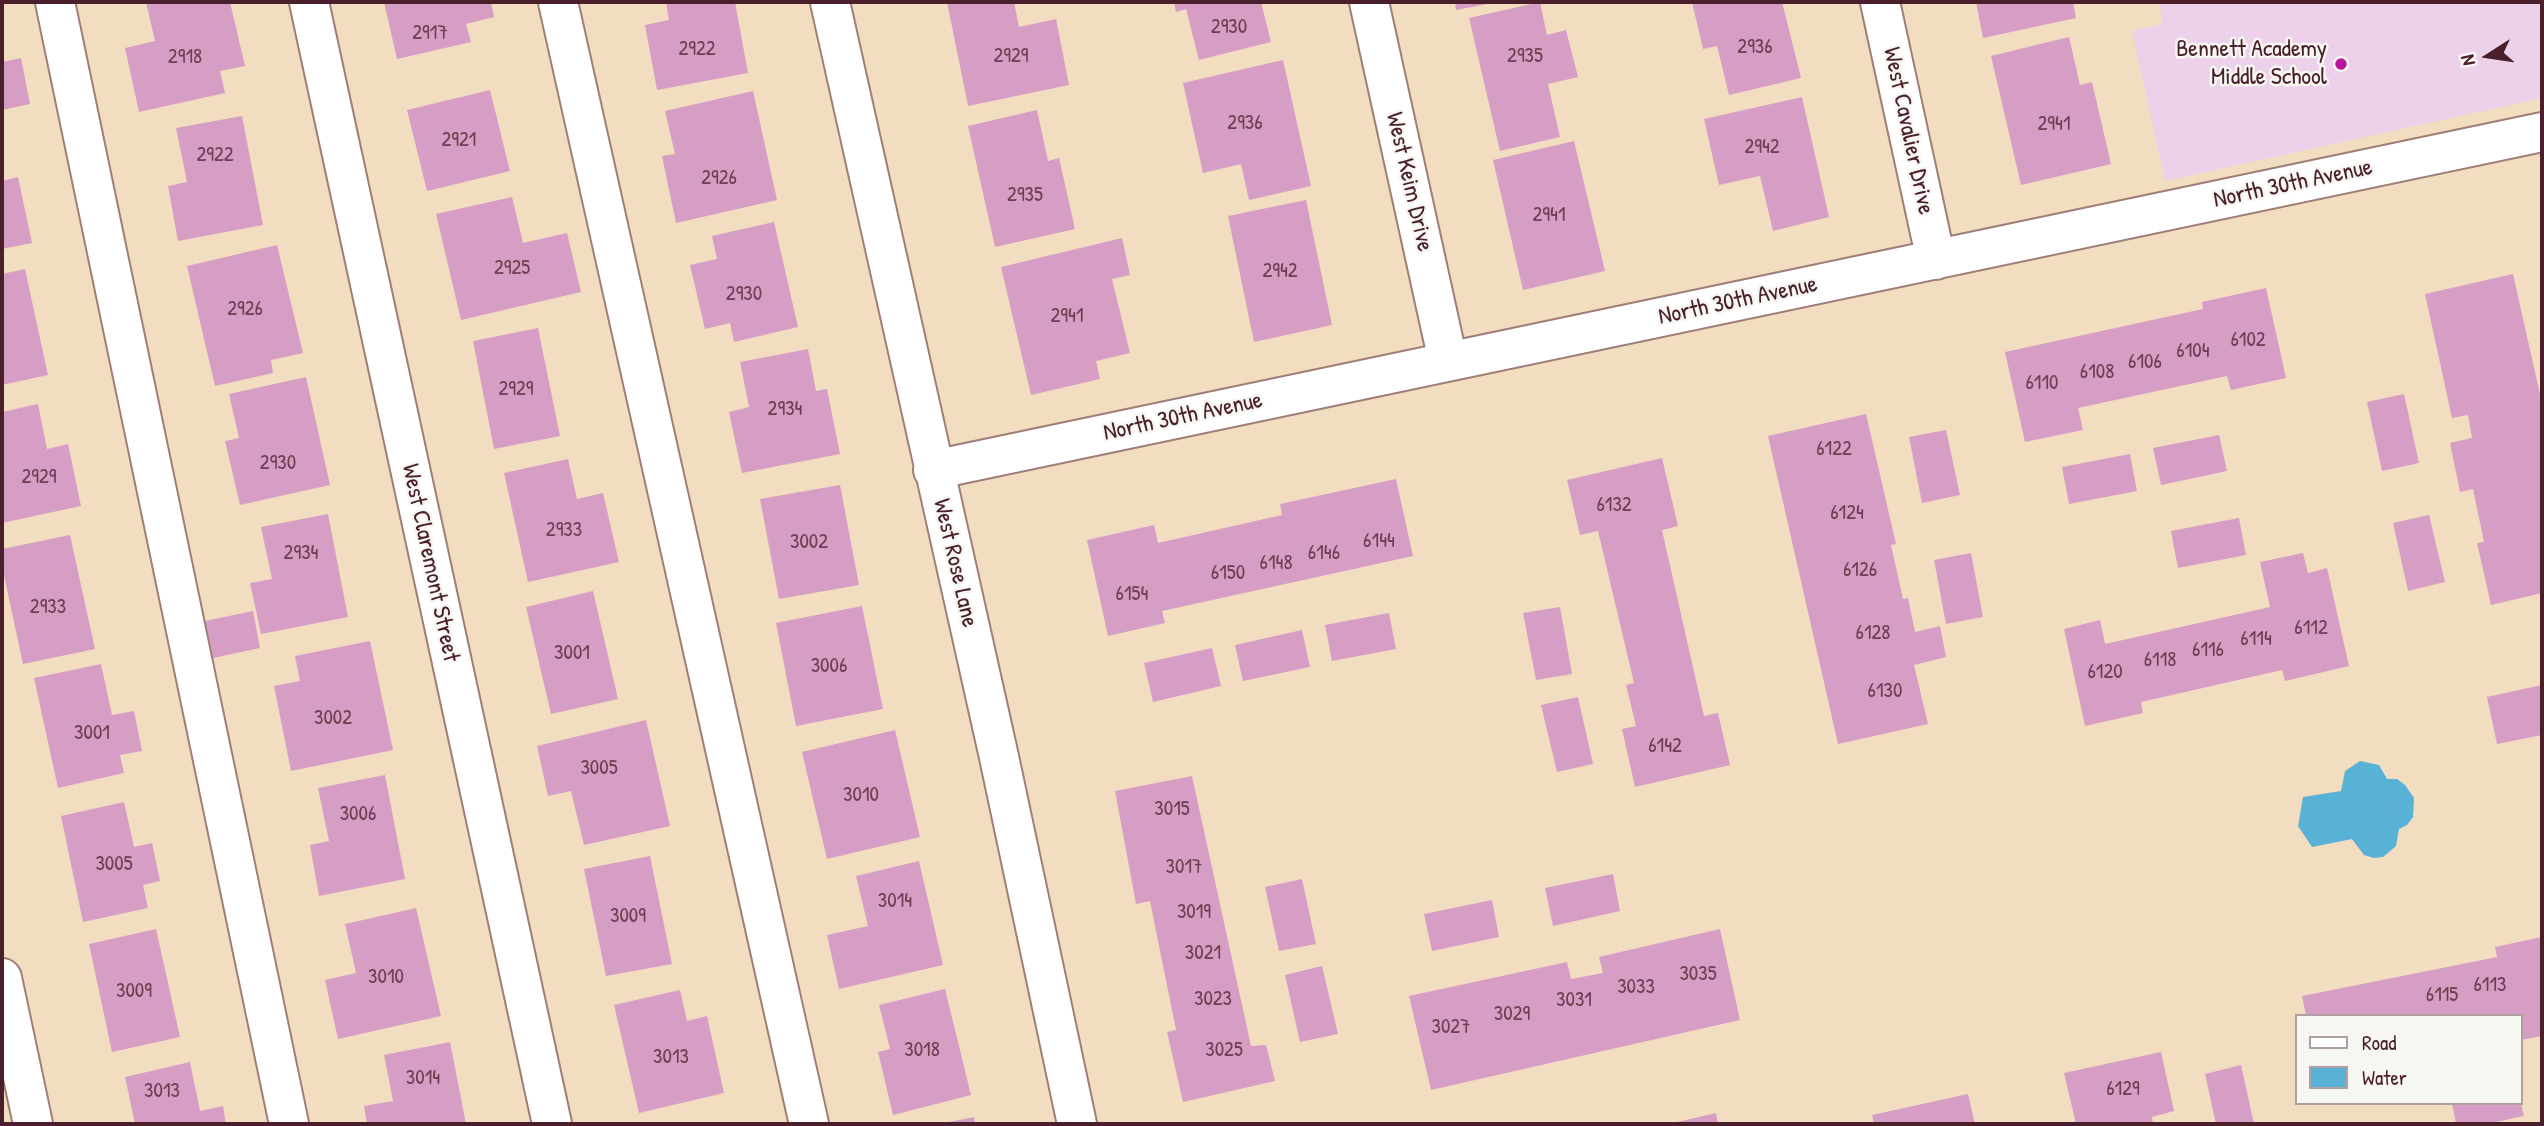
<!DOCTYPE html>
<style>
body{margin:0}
#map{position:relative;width:2544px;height:1126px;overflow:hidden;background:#f2ddc0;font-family:"Patrick Hand",sans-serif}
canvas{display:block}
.frame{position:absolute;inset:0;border:4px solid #4a1f2b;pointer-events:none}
.legend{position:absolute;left:2295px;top:1014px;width:228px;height:91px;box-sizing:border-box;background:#f6f6f2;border:2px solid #b1a0a2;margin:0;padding:9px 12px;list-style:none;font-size:21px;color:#4a1f2b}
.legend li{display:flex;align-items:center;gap:14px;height:35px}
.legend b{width:35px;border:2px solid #b1a0a2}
.north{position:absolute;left:2453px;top:21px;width:70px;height:70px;-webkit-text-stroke:5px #f6f6f2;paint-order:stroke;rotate:258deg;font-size:19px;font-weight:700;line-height:28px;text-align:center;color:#4a1f2b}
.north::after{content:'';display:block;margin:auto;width:24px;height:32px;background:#4a1f2b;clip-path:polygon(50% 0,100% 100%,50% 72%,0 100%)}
</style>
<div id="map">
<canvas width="2544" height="1126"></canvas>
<div class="frame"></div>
<ul class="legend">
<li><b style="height:9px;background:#fff"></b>Road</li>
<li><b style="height:19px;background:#58b2d6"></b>Water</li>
</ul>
<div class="north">N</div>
</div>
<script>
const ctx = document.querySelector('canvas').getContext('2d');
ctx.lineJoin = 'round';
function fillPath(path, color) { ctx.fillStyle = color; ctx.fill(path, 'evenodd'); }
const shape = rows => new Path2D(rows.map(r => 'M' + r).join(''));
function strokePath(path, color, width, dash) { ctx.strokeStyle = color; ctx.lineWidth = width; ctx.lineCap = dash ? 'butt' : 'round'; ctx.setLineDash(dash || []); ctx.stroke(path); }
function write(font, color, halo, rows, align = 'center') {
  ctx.font = font + ' "Patrick Hand",sans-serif'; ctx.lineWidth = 5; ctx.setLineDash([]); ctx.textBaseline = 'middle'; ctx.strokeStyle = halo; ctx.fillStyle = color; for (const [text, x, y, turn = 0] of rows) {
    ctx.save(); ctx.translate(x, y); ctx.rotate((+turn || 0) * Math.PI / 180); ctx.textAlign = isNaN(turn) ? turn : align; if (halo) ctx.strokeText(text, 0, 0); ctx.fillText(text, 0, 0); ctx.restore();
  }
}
fillPath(shape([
 [2159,2,2542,2,2542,98,2165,181,2132,31,2163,24]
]), '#edd0e9');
fillPath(shape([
 [2360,761,2379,765,2387,779,2397,779,2405,785,2414,798,2413,817,2407,825,2399,829,2396,846,2383,857,2374,858,2364,855,2352,839,2312,847,2298,826,2303,797,2341,791,2345,771]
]), '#58b2d6');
fillPath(shape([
 [146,2,230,2,245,66,220,71,225,93,139,112,125,48,155,41],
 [384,2,491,2,494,17,466,24,471,42,397,59],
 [666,2,735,2,748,73,657,90,645,25,669,20],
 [947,2,1014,2,1019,27,1056,19,1069,85,968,106],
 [1174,2,1261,2,1271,42,1199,60,1186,9,1176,12],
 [1455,2,1493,2,1493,3,1456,10],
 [1540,2,1547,35,1566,30,1578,77,1548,84,1560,137,1500,151,1469,18],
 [1692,2,1782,2,1801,78,1729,95,1717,46,1703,49],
 [1976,2,2073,2,2076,18,1983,38],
 [2069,37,2080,85,2092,82,2111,164,2021,185,1991,56],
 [21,58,30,104,2,110,2,62],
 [1283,60,1311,186,1249,200,1241,164,1203,173,1183,83],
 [490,90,510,171,427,191,407,110],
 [753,91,777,200,676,223,662,156,675,154,665,111],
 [1802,97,1829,217,1773,231,1760,176,1719,185,1704,119],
 [1037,110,1048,161,1059,158,1075,229,995,247,968,126],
 [242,116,263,225,178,241,168,186,187,182,176,128],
 [1574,141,1605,271,1523,290,1493,160],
 [18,177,32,243,2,249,2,181],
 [512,197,523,243,567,233,581,292,461,320,436,214],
 [1306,200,1332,325,1254,342,1228,216],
 [774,222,798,327,734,342,730,323,705,329,690,265,717,259,712,236],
 [1122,238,1130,275,1112,279,1130,353,1096,361,1100,379,1031,395,1001,267],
 [277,245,303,353,271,360,273,373,215,386,187,266],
 [25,269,48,375,2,385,2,274],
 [2513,274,2542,403,2542,593,2491,605,2477,543,2484,542,2473,489,2460,492,2450,443,2472,438,2468,415,2452,418,2425,294],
 [2266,288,2286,378,2231,390,2227,376,2078,408,2083,430,2025,442,2005,352,2203,309,2202,302],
 [538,328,560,436,494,449,473,341],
 [808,349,816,391,827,389,840,454,742,473,729,412,749,407,740,362],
 [306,377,330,485,240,505,225,441,239,438,229,394],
 [2404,394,2419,463,2382,471,2367,402],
 [38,404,47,449,68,444,81,506,2,523,2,412],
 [1866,414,1896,544,1891,545,1903,599,1908,598,1915,632,1940,626,1946,657,1914,665,1928,724,1838,744,1768,436],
 [1946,430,1960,495,1922,503,1909,437],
 [2219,435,2227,471,2161,485,2153,448],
 [2130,454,2137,491,2069,504,2062,467],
 [1662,458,1678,526,1662,530,1704,716,1718,713,1730,765,1635,787,1622,729,1636,726,1626,685,1634,683,1598,531,1580,535,1567,480],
 [568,459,577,499,603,493,619,562,528,582,504,473],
 [1396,479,1413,556,1162,611,1165,623,1108,636,1087,540,1154,525,1158,543,1282,515,1280,504],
 [840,485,859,585,779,599,760,499],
 [328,514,348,617,261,634,250,583,272,579,261,527],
 [2429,515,2445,582,2408,591,2393,523],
 [2239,518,2246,555,2178,568,2171,531],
 [70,535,95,649,23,664,2,566,2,549],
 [1971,553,1983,617,1946,624,1934,560],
 [2303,553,2308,573,2327,568,2349,666,2285,681,2282,670,2141,702,2143,713,2085,726,2064,629,2100,620,2105,644,2270,607,2260,562],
 [593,591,618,699,551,714,526,607],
 [862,606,883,709,796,726,776,623],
 [1560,607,1572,674,1536,680,1523,613],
 [253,611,260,648,213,658,205,621],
 [1389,613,1396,649,1332,661,1325,625],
 [1302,630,1310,667,1243,681,1235,645],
 [370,641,393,750,291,771,274,686,300,681,295,656],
 [1212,648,1221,686,1153,702,1144,663],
 [101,664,112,715,134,711,142,751,120,755,124,773,58,788,34,678],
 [2542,685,2542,735,2497,744,2487,697],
 [1578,697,1593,764,1557,772,1541,705],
 [646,720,670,826,584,845,571,791,548,796,537,746],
 [895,730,920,837,827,859,802,752],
 [385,775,405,879,319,896,310,845,329,841,318,788],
 [1192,776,1251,1046,1266,1045,1275,1081,1183,1102,1167,1032,1176,1030,1150,901,1136,904,1115,791],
 [124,802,134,847,152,843,160,881,143,885,148,908,83,922,61,816],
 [650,856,672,964,606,976,584,869],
 [919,861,943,965,839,989,827,935,868,926,856,876],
 [1613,874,1620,911,1553,926,1545,888],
 [1302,879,1316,944,1279,951,1265,887],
 [1492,900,1499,937,1432,951,1424,914],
 [416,908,441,1016,338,1039,325,980,356,973,345,924],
 [156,929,180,1037,112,1052,89,944],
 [1720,929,1740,1020,1431,1090,1409,996,1567,962,1571,979,1603,973,1599,957],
 [2542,937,2542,1036,2521,1040,2521,1016,2306,1016,2302,996,2497,957,2495,947],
 [1322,966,1338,1034,1300,1042,1285,975],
 [945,989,971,1095,893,1115,878,1052,890,1049,879,1005],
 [680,990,687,1021,707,1016,724,1093,639,1113,614,1005],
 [450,1042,466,1124,367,1124,364,1106,393,1101,384,1055],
 [2161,1052,2174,1111,2152,1117,2153,1124,2076,1124,2064,1073],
 [190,1062,200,1111,223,1106,226,1124,135,1124,125,1077],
 [2241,1065,2254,1124,2216,1124,2205,1074],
 [1968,1094,1975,1124,1874,1124,1872,1115],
 [2452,1103,2521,1103,2524,1116,2486,1124,2456,1124],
 [1716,1113,1718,1124,1673,1124,1673,1123],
 [974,1117,975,1124,944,1124,944,1123]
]), '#d79ec5');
const minor = shape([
 [55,2,289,1124],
 [309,2,552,1124],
 [558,2,809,1124],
 [830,2,999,757,1077,1124],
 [1369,2,1448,361],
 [1880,2,1936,260],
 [933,470,2542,132],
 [2,978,33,1124]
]);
strokePath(minor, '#9e7e76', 42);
strokePath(minor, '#fff', 38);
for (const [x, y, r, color] of [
 [2341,64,7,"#b5179e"]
]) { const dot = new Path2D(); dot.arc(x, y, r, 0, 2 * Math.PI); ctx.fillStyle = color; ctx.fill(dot); strokePath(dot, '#f6f6f2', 2.5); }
write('21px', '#6d3f52', null, [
 ["2930",1229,27],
 ["2917",430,33],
 ["2936",1755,47],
 ["2922",697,49],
 ["2929",1011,56],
 ["2935",1525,56],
 ["2918",185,57],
 ["2936",1245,123],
 ["2941",2054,124],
 ["2921",459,140],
 ["2942",1762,147],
 ["2922",215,155],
 ["2926",719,178],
 ["2935",1025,195],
 ["2941",1549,215],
 ["2925",512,268],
 ["2942",1280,271],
 ["2930",744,294],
 ["2926",245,309],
 ["2941",1067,316],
 ["6102",2248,340],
 ["6104",2193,351],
 ["6106",2145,362],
 ["6108",2097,372],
 ["6110",2042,383],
 ["2929",516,389],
 ["2934",785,409],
 ["6122",1834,449],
 ["2930",278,463],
 ["2929",39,477],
 ["6132",1614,505],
 ["6124",1847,513],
 ["2933",564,530],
 ["6144",1379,541],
 ["3002",809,542],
 ["2934",301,553],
 ["6146",1324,553],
 ["6148",1276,563],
 ["6126",1860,570],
 ["6150",1228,573],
 ["6154",1132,594],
 ["2933",48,607],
 ["6112",2311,628],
 ["6128",1873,633],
 ["6114",2256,639],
 ["6116",2208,650],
 ["3001",572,653],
 ["6118",2160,660],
 ["3006",829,666],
 ["6120",2105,672],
 ["6130",1885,691],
 ["3002",333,718],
 ["3001",92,733],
 ["6142",1665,746],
 ["3005",599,768],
 ["3010",861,795],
 ["3015",1172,809],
 ["3006",358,814],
 ["3005",114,864],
 ["3017",1184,867],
 ["3014",895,901],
 ["3019",1194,912],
 ["3009",628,916],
 ["3021",1203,953],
 ["3035",1698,974],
 ["3010",386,977],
 ["6113",2490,985],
 ["3033",1636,987],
 ["3009",134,991],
 ["6115",2442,995],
 ["3023",1213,999],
 ["3031",1574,1000],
 ["3029",1512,1014],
 ["3027",1451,1027],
 ["3018",922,1050],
 ["3025",1224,1050],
 ["3013",671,1057],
 ["3014",423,1078],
 ["6129",2123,1089],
 ["3013",162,1091]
]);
write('24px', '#4a1f2b', '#f6f6f2', [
 ["Bennett Academy",2327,50],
 ["Middle School",2327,78]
], 'right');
write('24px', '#4a1f2b', '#f6f6f2', [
 ["West Cavalier Drive",1908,131,78],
 ["West Keim Drive",1409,182,77],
 ["North 30th Avenue",2293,184,-12],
 ["North 30th Avenue",1738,301,-12],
 ["North 30th Avenue",1183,417,-12],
 ["West Claremont Street",430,563,78],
 ["West Rose Lane",955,563,77]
]);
</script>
